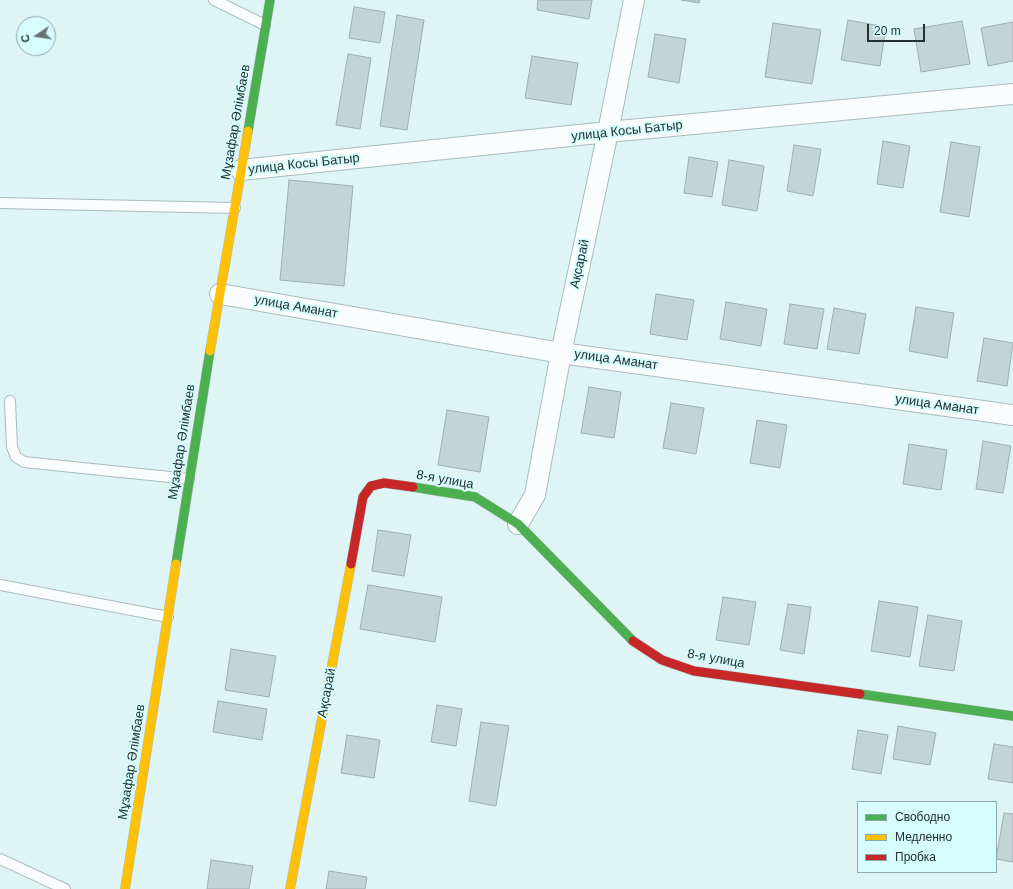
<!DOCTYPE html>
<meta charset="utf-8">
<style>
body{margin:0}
#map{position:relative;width:1013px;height:889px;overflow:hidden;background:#dff4f5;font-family:Arial,sans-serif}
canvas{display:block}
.legend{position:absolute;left:857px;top:801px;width:140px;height:72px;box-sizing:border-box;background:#d6fcfe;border:1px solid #8eabac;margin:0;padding:5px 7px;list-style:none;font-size:12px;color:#233132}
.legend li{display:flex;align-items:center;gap:8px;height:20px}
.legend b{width:20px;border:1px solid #8eabac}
.north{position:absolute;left:16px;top:16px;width:40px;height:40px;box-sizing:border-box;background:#d6fcfe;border:1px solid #8eabac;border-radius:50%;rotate:257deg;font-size:11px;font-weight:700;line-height:16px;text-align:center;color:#233132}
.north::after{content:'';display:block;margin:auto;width:14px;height:18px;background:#657576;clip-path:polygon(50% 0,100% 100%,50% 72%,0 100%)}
.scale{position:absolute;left:867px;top:24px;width:58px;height:18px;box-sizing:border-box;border:2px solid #233132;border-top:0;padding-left:5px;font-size:12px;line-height:14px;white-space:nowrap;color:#233132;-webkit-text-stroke:3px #d6fcfe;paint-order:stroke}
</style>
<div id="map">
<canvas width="1013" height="889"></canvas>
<ul class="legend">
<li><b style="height:5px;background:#4caf50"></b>Свободно</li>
<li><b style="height:5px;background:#ffc107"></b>Медленно</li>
<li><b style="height:5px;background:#c62828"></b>Пробка</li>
</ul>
<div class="north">С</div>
<div class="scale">20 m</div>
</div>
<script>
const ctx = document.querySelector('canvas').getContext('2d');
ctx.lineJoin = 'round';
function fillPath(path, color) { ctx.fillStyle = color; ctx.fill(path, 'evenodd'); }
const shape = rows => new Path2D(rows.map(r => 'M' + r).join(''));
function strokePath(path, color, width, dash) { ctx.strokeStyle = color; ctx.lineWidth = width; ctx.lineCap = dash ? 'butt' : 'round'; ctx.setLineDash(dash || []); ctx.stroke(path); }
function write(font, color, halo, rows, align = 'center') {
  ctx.font = font + ' Arial,sans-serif'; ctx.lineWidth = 4; ctx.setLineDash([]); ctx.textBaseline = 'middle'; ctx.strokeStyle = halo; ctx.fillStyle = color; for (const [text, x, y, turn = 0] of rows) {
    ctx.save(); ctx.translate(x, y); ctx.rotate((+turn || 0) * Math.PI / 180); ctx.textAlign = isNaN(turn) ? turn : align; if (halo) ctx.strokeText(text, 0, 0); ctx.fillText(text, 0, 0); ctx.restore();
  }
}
const building = shape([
 [538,0,592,0,589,19,537,10,538,0],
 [682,0,700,0,699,3,682,0],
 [354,7,385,12,380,43,349,38,354,7],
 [397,15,424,20,407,130,380,126,397,15],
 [848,20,886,27,880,66,841,60,848,20],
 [962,21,970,64,921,72,914,29,962,21],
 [1013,22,1013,61,988,66,981,28,1013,22],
 [773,23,821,30,812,84,765,77,773,23],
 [655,34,686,39,679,83,648,77,655,34],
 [348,54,371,58,360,129,336,125,348,54],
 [532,56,578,63,571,105,525,98,532,56],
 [883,141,910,146,903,188,877,184,883,141],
 [951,142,980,147,969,217,940,212,951,142],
 [794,145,821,149,813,196,787,191,794,145],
 [689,157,718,162,712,197,684,193,689,157],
 [729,160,764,166,757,211,722,205,729,160],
 [289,180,353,186,344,286,280,280,289,180],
 [656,294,694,300,687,340,650,334,656,294],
 [726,302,767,309,761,346,720,339,726,302],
 [790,304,824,309,817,349,784,344,790,304],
 [916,307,954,313,947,358,909,351,916,307],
 [834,308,866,314,859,354,827,349,834,308],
 [984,338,1013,343,1007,386,977,381,984,338],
 [589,387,621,392,614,438,581,433,589,387],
 [671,403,704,408,696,454,663,448,671,403],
 [447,410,489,417,480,472,438,465,447,410],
 [757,420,787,425,780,468,750,463,757,420],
 [983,441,1011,446,1003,493,976,489,983,441],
 [909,444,947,450,941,490,903,484,909,444],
 [378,530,411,535,404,576,372,571,378,530],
 [368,585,442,597,435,642,360,629,368,585],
 [723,597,756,602,749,645,716,640,723,597],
 [879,601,918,607,910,657,871,651,879,601],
 [788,604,811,607,804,654,780,650,788,604],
 [928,615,962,621,954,671,919,666,928,615],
 [231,649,276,656,269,697,225,690,231,649],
 [218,701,267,709,262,740,213,732,218,701],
 [437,705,462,709,456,746,431,742,437,705],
 [481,722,509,726,496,806,469,801,481,722],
 [898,726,936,733,930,765,893,759,898,726],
 [858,730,888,735,881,774,852,769,858,730],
 [347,735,380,740,374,778,341,773,347,735],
 [994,744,1013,747,1013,783,988,779,994,744],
 [1004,813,1013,814,1013,862,996,859,1004,813],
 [211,860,253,866,249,889,207,889,211,860],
 [329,871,367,877,365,889,326,889,329,871]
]);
fillPath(building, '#c3d4d5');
strokePath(building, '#9fafb0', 1);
const lane = shape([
 [214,0,265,25],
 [0,203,235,208],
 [10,401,12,447,16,457,24,462,189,479],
 [0,585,168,617],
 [0,859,65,889]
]);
const street = shape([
 [241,170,608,132,1013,94],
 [220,294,561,353,1013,415],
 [518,524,535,495,561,353,608,132,634,0]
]);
const fast = shape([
 [248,131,270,0],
 [413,487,475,497,518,524,633,641],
 [176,564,210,351],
 [860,694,1013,716]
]);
const slow = shape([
 [210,351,248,131],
 [125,889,176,564],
 [290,889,351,564]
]);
const jam = shape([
 [351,564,363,497,371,486,384,483,413,487],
 [633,641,662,660,694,671,860,694]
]);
strokePath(lane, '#abbbbc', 12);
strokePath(street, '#abbbbc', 22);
strokePath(fast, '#abbbbc', 10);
strokePath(slow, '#abbbbc', 10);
strokePath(jam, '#abbbbc', 10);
strokePath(lane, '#fafdfe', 10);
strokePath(street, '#fafdfe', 20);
strokePath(fast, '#4caf50', 9);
strokePath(slow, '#ffc107', 9);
strokePath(jam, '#c62828', 9);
write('13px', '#233132', '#d6fcfe', [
 ["Мұзафар Әлімбаев",236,122,-80],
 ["улица Косы Батыр",627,131,-6],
 ["улица Косы Батыр",304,164,-6],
 ["Ақсарай",580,264,-78],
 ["улица Аманат",296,307,10],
 ["улица Аманат",616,360,8],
 ["улица Аманат",937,405,8],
 ["Мұзафар Әлімбаев",182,442,-81],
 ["8-я улица",445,480,10],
 ["8-я улица",716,659,10],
 ["Ақсарай",327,693,-79],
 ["Мұзафар Әлімбаев",132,762,-81]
]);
</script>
